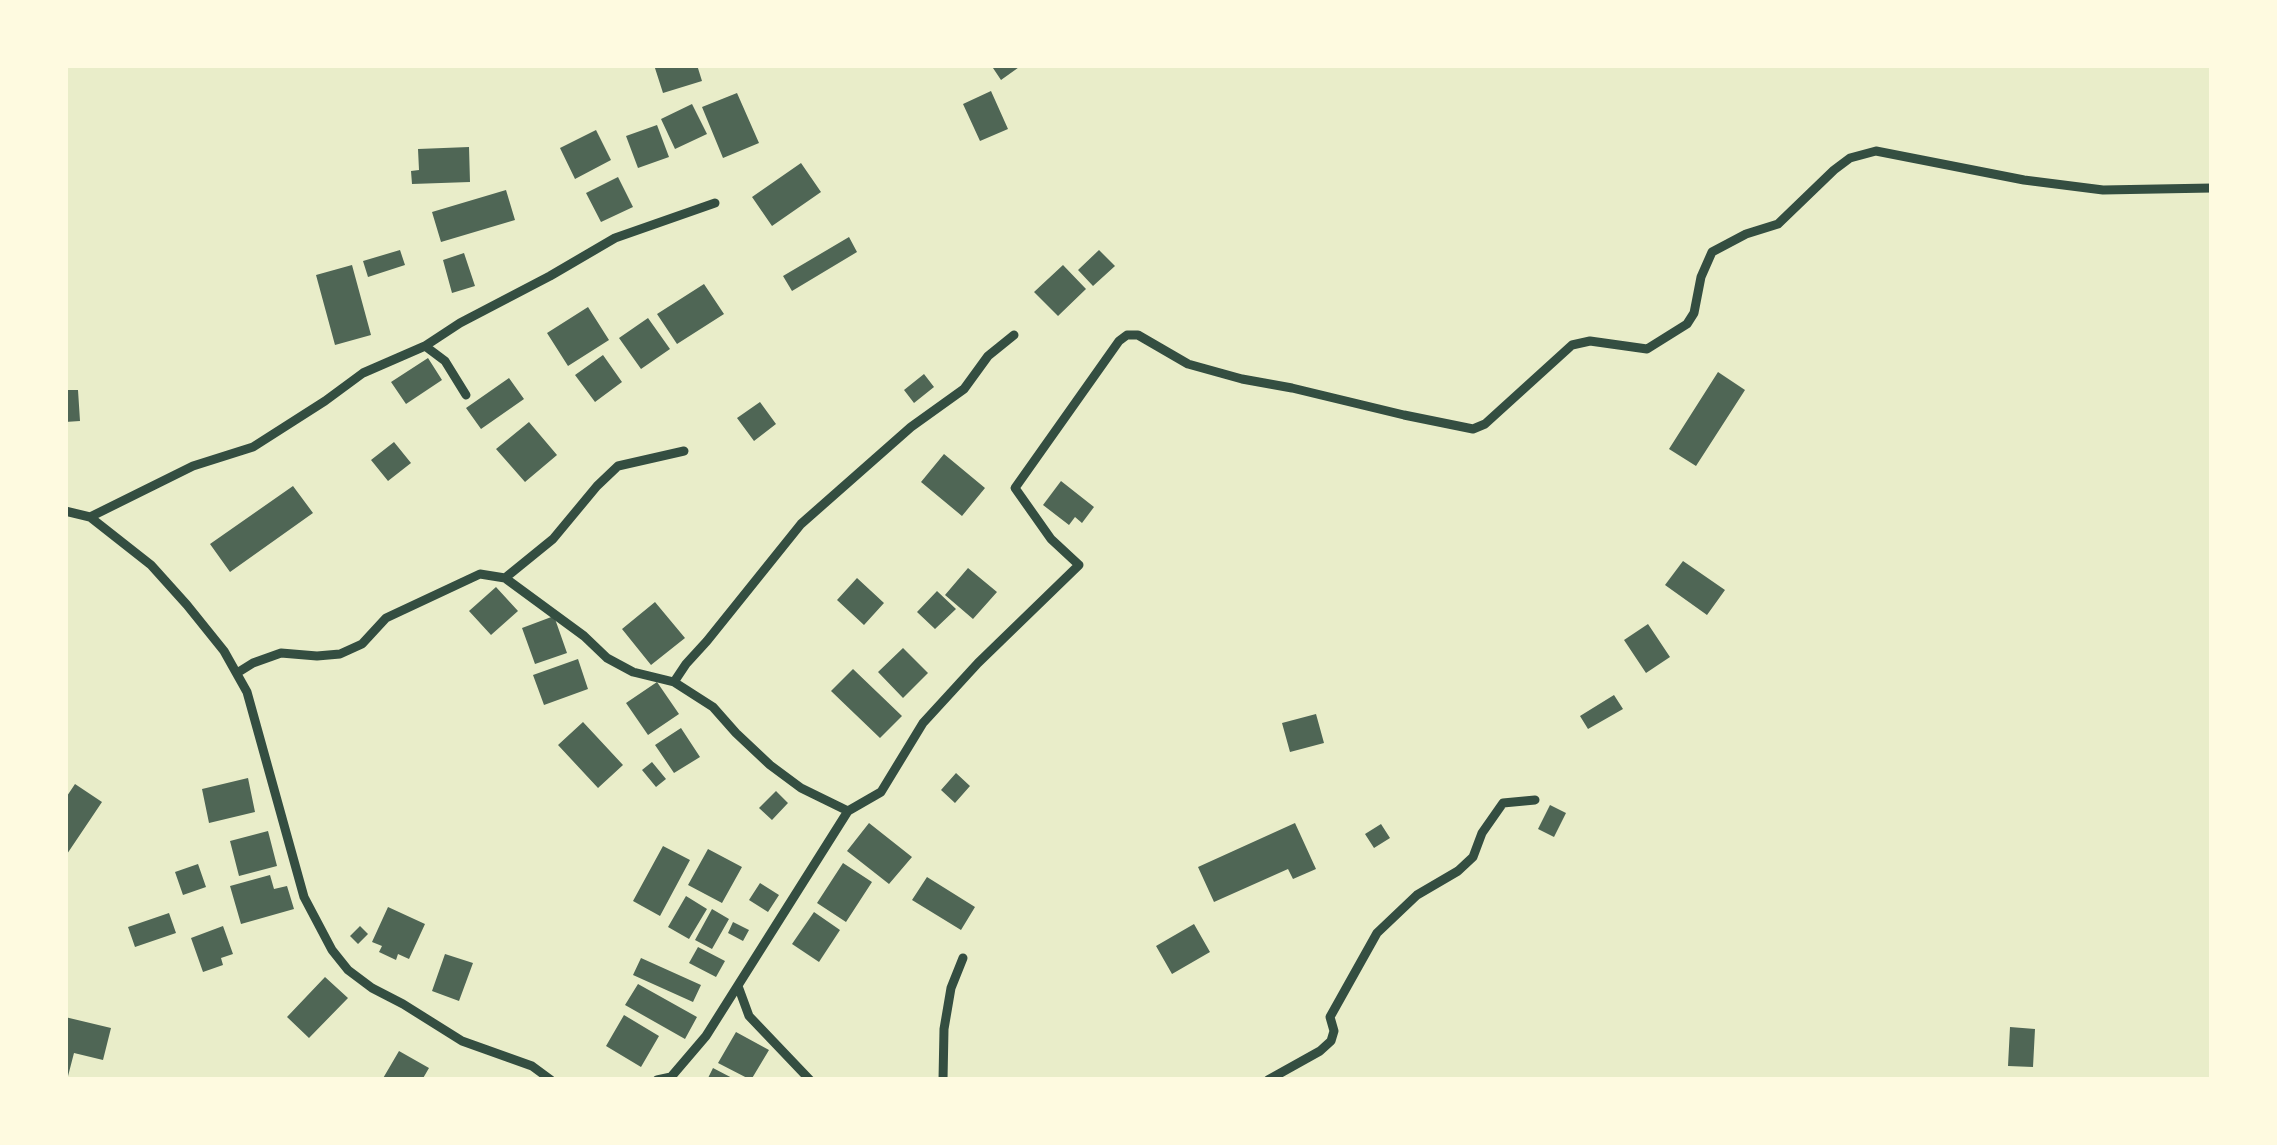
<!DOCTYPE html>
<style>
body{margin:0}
#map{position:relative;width:2277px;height:1145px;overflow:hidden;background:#e9edc9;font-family:"Times New Roman",serif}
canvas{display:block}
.frame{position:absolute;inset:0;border:68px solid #fefae0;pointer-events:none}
</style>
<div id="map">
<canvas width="2277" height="1145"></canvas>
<div class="frame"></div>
</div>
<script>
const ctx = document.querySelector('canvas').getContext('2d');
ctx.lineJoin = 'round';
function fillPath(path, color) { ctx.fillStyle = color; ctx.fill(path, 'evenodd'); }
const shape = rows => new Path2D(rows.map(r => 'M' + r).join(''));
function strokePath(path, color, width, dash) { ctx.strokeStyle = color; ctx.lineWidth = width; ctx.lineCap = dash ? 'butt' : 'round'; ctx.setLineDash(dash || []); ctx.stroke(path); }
fillPath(shape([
 [654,65,697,65,702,81,663,93],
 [991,65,1022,65,1001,80],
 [991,91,1008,129,980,141,963,104],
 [737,93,759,143,723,158,702,107],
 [692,104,707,134,675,149,661,119],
 [657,125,669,157,638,168,626,136],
 [596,130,611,160,575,179,560,148],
 [469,147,470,182,412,184,411,171,419,170,418,149],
 [801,163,821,192,772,226,752,197],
 [618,177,633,207,601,222,586,193],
 [506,190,515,220,441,242,432,212],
 [849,237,857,252,792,291,783,276],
 [400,250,405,265,368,277,363,261],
 [1099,250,1115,266,1093,286,1078,270],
 [464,253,475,286,452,293,443,260],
 [352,265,371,335,335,345,316,275],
 [1063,265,1086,289,1058,316,1034,292],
 [704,284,724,314,677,344,657,314],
 [588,307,609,340,568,366,547,333],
 [648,318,670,349,641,369,619,338],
 [603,355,622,382,595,402,575,375],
 [428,358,442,380,406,404,391,382],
 [1718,372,1745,390,1696,466,1669,449],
 [924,374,934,387,914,403,904,390],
 [509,378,524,399,481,429,466,408],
 [65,390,78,390,80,421,65,422],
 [760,402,776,424,754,441,737,418],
 [529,422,557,455,525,482,496,449],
 [394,442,411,463,388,481,371,460],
 [944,454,985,488,962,516,921,482],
 [1061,481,1094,507,1082,523,1075,517,1069,525,1043,505],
 [293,486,313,513,230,572,210,544],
 [1683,561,1725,590,1707,615,1665,585],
 [968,568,997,592,973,619,945,595],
 [857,578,884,603,864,625,837,600],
 [496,587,518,611,491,635,469,611],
 [937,591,956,609,935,629,917,612],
 [655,602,685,638,651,665,622,629],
 [554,616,567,653,535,664,522,628],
 [1648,624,1670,657,1646,673,1624,640],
 [903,648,928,673,903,698,878,672],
 [578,659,588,689,544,705,533,675],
 [853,669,902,716,880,738,831,691],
 [657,682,679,714,648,735,626,703],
 [1614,695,1623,709,1588,729,1580,716],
 [1316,714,1324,743,1290,752,1282,723],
 [583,722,623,765,598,788,558,745],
 [681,728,700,757,674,773,655,745],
 [652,762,666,779,656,787,642,770],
 [956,773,970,786,955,803,941,790],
 [248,778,255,812,209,823,202,789],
 [75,784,102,802,65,857,65,799],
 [776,791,788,803,772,820,759,808],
 [1550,805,1566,813,1554,837,1538,829],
 [869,823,912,857,889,884,847,851],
 [1295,823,1316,869,1293,879,1288,869,1214,902,1198,867],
 [1381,824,1390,838,1374,848,1365,834],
 [268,831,277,866,239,876,230,841],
 [663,846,690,860,660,916,633,901],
 [708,849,742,867,722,903,688,885],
 [843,863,872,882,846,922,817,903],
 [198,864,206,887,183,895,175,872],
 [270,875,274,889,287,886,294,909,241,924,230,886],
 [927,877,975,907,961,930,912,900],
 [760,883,779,895,768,912,749,900],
 [686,896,707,909,689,939,668,927],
 [388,907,425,924,409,959,398,954,396,960,379,952,382,946,372,942],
 [712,909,729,919,712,949,695,940],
 [814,912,840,930,819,962,792,944],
 [169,913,176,933,135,947,128,927],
 [733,922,749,930,743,941,728,933],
 [1194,924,1210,952,1172,974,1156,946],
 [223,926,233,954,221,958,223,965,203,972,191,938],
 [360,926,368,934,358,944,350,936],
 [698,947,725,961,716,977,689,963],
 [445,954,473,963,459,1001,432,991],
 [641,958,701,985,693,1002,633,975],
 [325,977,348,998,309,1038,287,1017],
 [638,984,697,1017,685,1039,625,1005],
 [624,1015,659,1036,641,1067,606,1046],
 [65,1017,111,1028,103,1060,74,1053,67,1080,65,1080],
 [2010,1027,2035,1029,2033,1067,2008,1066],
 [736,1032,769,1050,751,1080,718,1063],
 [399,1051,429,1068,422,1080,382,1080],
 [713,1068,736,1080,707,1080]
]), '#4f6655');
strokePath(shape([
 [425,346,460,323,550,276,615,238,715,203],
 [65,511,90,517,151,565,187,605,224,651,247,692,304,897,332,950,348,970,372,988,403,1004,462,1041,532,1066,551,1080],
 [90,517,193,466,253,447,325,401,363,373,425,346,445,361,466,395],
 [505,578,553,539,597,486,618,466,684,451],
 [237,673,253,663,281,653,317,656,340,654,362,644,386,618,480,574,505,578,584,636,607,658,633,672,674,682,713,707,736,733,770,765,801,788,848,811],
 [674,682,686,664,707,641,801,524,911,427,964,389,988,356,1014,335],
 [738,986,749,1016,810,1080],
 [657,1080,671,1077,706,1036,848,811,881,792,923,723,978,663,1079,565,1051,539,1015,488,1119,341,1127,335,1138,335,1188,364,1242,379,1292,388,1404,415,1473,429,1485,424,1572,345,1590,341,1647,349,1687,324,1694,313,1701,277,1712,252,1746,234,1778,224,1834,170,1850,158,1876,151,2024,180,2103,190,2212,188],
 [943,1080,944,1029,951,988,963,958],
 [1268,1080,1320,1051,1331,1041,1334,1031,1330,1017,1377,933,1417,895,1458,871,1473,857,1482,833,1503,803,1535,800]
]), '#344e41', 9);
</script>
